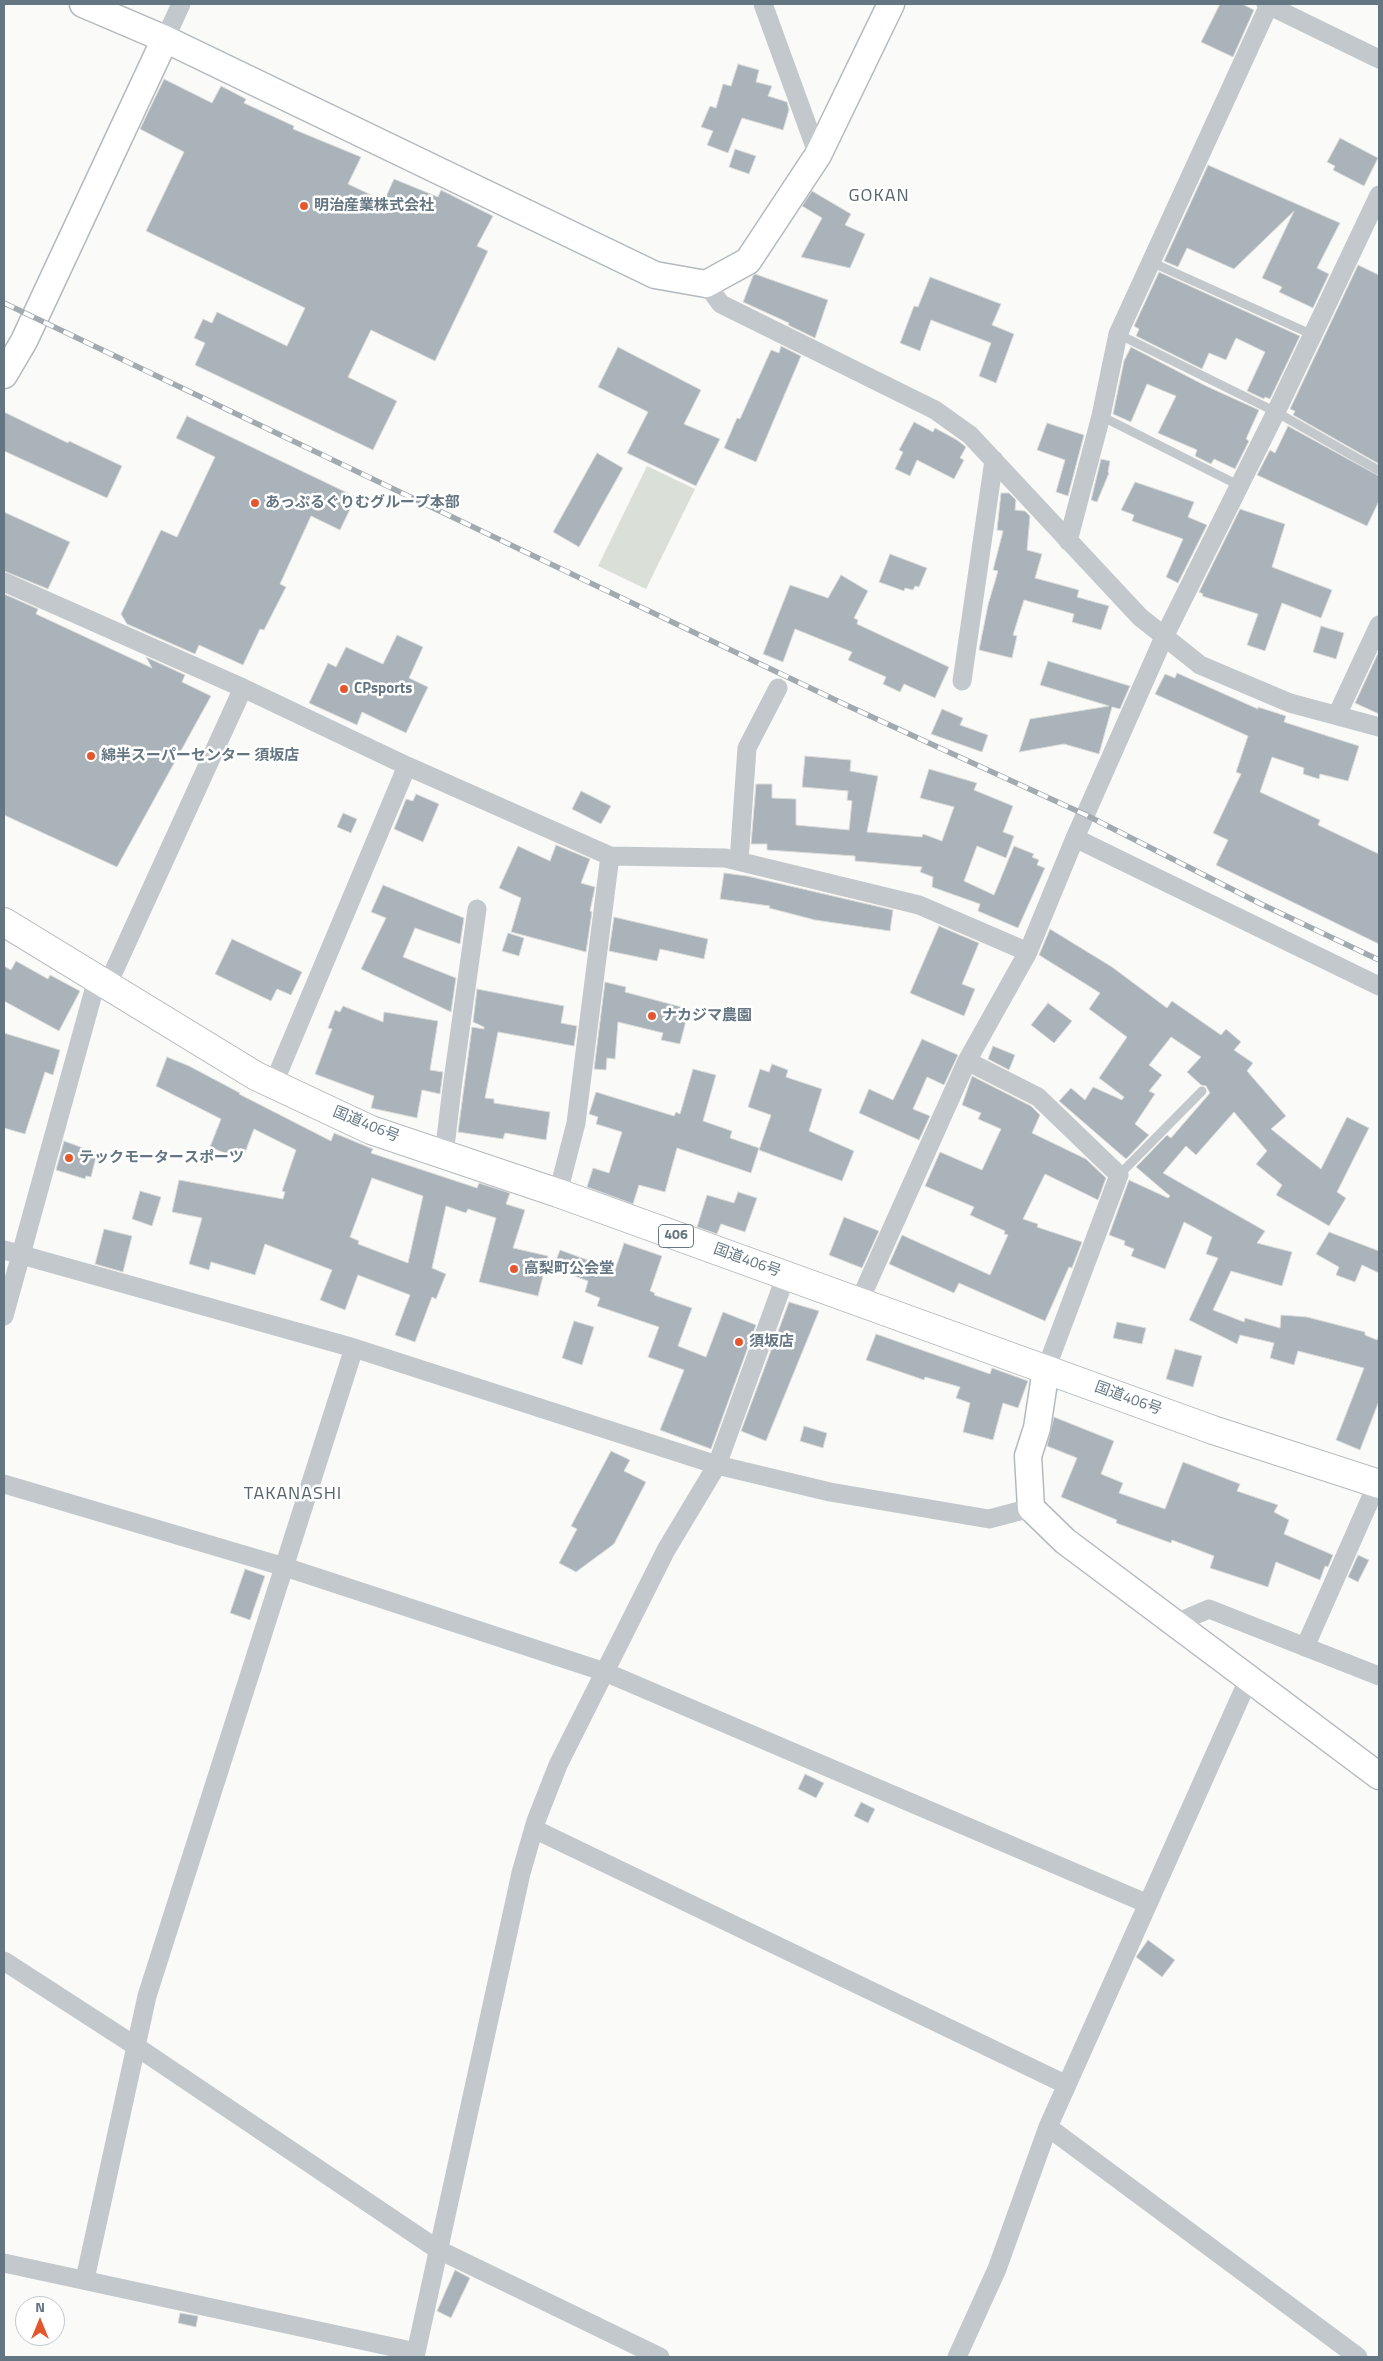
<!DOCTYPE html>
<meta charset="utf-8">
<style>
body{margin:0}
#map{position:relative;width:1383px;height:2361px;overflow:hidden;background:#fafaf8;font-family:"Titillium Web",sans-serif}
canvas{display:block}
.frame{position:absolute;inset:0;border:5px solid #657683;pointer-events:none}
.north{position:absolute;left:15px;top:2296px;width:50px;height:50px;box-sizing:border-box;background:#fff;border:1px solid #c1c8cd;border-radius:50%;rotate:0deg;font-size:14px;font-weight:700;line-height:20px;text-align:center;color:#657683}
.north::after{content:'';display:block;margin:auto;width:18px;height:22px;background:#e4572e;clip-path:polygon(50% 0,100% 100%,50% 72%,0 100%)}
</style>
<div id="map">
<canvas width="1383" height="2361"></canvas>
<div class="frame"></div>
<div class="north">N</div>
</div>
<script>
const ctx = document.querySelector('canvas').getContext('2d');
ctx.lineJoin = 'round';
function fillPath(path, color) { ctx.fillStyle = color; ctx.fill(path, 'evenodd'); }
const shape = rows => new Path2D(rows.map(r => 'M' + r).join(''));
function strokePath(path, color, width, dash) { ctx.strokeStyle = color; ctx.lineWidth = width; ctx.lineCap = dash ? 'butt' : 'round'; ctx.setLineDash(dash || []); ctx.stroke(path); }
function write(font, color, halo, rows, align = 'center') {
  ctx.font = font + ' "Titillium Web","Noto Sans JP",sans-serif'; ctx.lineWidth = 5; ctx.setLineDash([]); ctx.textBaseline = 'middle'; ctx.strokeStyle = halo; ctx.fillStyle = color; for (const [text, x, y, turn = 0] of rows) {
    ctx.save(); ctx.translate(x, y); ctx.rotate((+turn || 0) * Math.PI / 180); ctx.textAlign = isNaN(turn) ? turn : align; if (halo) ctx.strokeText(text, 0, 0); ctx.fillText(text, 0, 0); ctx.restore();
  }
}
fillPath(shape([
 [647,466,695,489,646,589,598,566]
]), '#dadfd7');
const building = shape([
 [1220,4,1242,4,1254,10,1233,57,1201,42,1220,4],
 [738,64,759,70,756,82,772,86,768,96,787,102,789,110,783,130,742,118,728,153,707,145,713,131,701,127,710,106,716,108,723,84,731,86,738,64],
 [164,79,212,103,221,86,246,99,244,103,294,126,293,129,361,157,348,184,384,201,394,179,438,197,441,190,493,216,477,246,488,251,435,361,371,330,348,377,397,401,373,450,195,365,205,343,194,338,203,319,212,323,217,312,287,346,305,308,146,231,184,152,140,129,164,79],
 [1340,138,1378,158,1364,186,1333,170,1335,166,1327,162,1340,138],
 [735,149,756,156,749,174,729,167,735,149],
 [1208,165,1340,223,1317,268,1329,274,1313,308,1279,292,1282,287,1262,278,1294,211,1234,269,1187,248,1178,267,1164,261,1208,165],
 [812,191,851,214,845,225,865,234,850,268,801,257,822,218,802,206,812,191],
 [1358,265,1379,275,1379,464,1293,415,1295,411,1290,409,1358,265],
 [1159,272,1300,336,1270,399,1265,397,1264,399,1247,391,1265,352,1236,338,1226,360,1209,353,1202,369,1136,336,1139,329,1134,326,1159,272],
 [755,274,828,300,815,338,788,325,789,323,743,302,753,276,755,274],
 [930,277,1001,304,992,325,1014,334,996,383,979,376,991,343,931,320,920,351,900,343,914,306,918,307,930,277],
 [781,346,801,356,756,462,724,448,737,418,740,419,771,350,779,353,781,346],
 [618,347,701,390,684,424,720,439,696,486,627,453,648,412,598,387,618,347],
 [1131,347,1206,386,1259,410,1246,439,1249,441,1235,469,1214,459,1211,464,1195,456,1197,450,1158,433,1176,396,1147,384,1131,422,1113,414,1124,361,1131,347],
 [4,412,68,443,69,441,122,466,107,498,4,451,4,412],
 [187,416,356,497,340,530,311,516,280,584,286,587,264,630,260,629,243,665,199,645,195,654,127,624,121,614,161,530,177,537,215,457,176,438,187,416],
 [914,422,933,432,935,428,957,440,966,447,960,458,964,460,954,479,917,460,910,476,895,469,903,452,899,450,914,422],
 [1047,423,1084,435,1068,496,1056,492,1065,460,1037,450,1047,423],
 [1288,426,1379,476,1379,501,1367,526,1257,475,1270,450,1275,453,1288,426],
 [597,453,623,468,579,547,553,532,597,453],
 [1101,459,1110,461,1108,472,1109,473,1097,502,1091,500,1101,459],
 [1135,482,1194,502,1188,517,1207,525,1178,583,1166,577,1183,539,1132,521,1134,515,1121,510,1135,482],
 [1001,493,1009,493,1016,500,1015,510,1025,511,1030,516,1027,550,1042,554,1035,578,1079,590,1077,597,1109,606,1101,630,1072,622,1074,614,1024,600,1013,635,1017,636,1012,658,979,650,988,605,998,571,993,570,1003,531,997,530,1001,493],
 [1240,509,1285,524,1272,567,1332,590,1321,618,1282,603,1265,651,1247,645,1258,614,1202,596,1203,594,1199,592,1240,509],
 [4,512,70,542,48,589,4,571,4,512],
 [890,554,927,568,919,587,915,586,913,590,905,588,904,591,879,582,890,554],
 [841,575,868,591,854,618,858,620,857,624,949,667,935,698,904,684,900,692,883,684,886,677,848,660,852,652,795,629,783,662,763,654,790,585,828,598,841,575],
 [4,594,38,609,36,614,152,668,146,657,185,675,182,682,211,696,117,867,4,815,4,594],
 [1321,626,1344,633,1336,659,1313,652,1321,626],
 [397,635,423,647,409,678,428,687,406,733,362,712,357,725,309,703,328,663,336,667,346,647,383,664,397,635],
 [1379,651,1379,714,1355,703,1379,651],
 [1048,661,1130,686,1120,709,1112,707,1099,754,1064,744,1019,752,1030,719,1109,706,1040,685,1048,661],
 [1177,673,1258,709,1258,707,1286,716,1284,722,1359,746,1348,781,1320,774,1319,779,1303,774,1304,768,1272,757,1260,792,1320,820,1318,825,1379,854,1379,944,1216,865,1228,840,1213,833,1241,774,1236,772,1248,736,1155,694,1165,674,1175,678,1177,673],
 [942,709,963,718,960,725,988,735,982,752,931,734,942,709],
 [805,756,851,760,850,771,878,776,867,832,922,837,923,834,942,841,954,807,920,798,929,769,977,783,974,790,1013,806,1003,832,1014,836,1006,858,977,846,964,881,994,895,1014,846,1034,854,1032,857,1039,860,1037,865,1045,868,1018,928,978,911,980,904,932,887,933,877,920,872,922,867,855,861,855,856,767,850,767,844,751,844,756,784,772,784,772,798,796,799,796,825,849,830,852,801,847,800,848,791,802,787,805,756],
 [581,791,611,806,601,824,572,809,581,791],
 [416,794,439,804,423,842,394,829,406,799,413,801,416,794],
 [343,813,357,819,351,833,337,827,343,813],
 [556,845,590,859,581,883,595,887,590,911,592,912,586,952,511,932,521,898,499,888,518,846,550,861,556,845],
 [724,873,747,876,893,910,890,931,815,920,769,908,770,906,720,899,724,873],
 [383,885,464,918,460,944,415,928,403,957,456,978,451,1012,361,969,386,918,371,912,383,885],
 [614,917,708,939,704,959,660,949,657,961,609,951,614,917],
 [939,926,979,943,962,984,975,989,964,1016,910,993,939,926],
 [1050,929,1112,967,1167,1008,1172,1001,1221,1035,1226,1029,1241,1042,1234,1050,1253,1063,1247,1071,1286,1116,1271,1129,1321,1169,1347,1117,1369,1128,1337,1192,1346,1198,1329,1226,1276,1195,1282,1185,1256,1164,1267,1151,1234,1112,1196,1155,1186,1146,1163,1173,1265,1231,1257,1243,1292,1252,1282,1286,1231,1271,1213,1310,1244,1322,1245,1318,1280,1328,1281,1315,1307,1317,1365,1332,1365,1335,1377,1340,1379,1335,1379,1401,1360,1450,1336,1440,1364,1368,1298,1351,1294,1365,1270,1358,1274,1343,1240,1335,1237,1344,1189,1320,1218,1258,1206,1254,1212,1237,1184,1222,1165,1269,1131,1256,1134,1249,1124,1245,1125,1241,1109,1235,1129,1180,1168,1198,1170,1196,1136,1167,1167,1135,1171,1138,1210,1093,1206,1086,1201,1085,1187,1072,1201,1057,1171,1037,1149,1065,1162,1075,1149,1091,1155,1094,1135,1124,1149,1135,1126,1159,1059,1101,1071,1088,1085,1100,1093,1087,1122,1100,1124,1097,1099,1078,1127,1037,1089,1009,1100,993,1039,955,1050,929],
 [508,933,524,938,519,956,502,951,508,933],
 [232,939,302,972,291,995,277,989,271,1001,215,974,232,939],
 [16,961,48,979,50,975,80,991,59,1031,4,1001,4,966,11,970,16,961],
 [605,982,626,987,625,992,689,1009,680,1044,661,1040,663,1033,618,1022,615,1059,607,1058,606,1070,594,1069,605,982],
 [477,989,564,1006,561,1023,577,1026,574,1046,498,1032,485,1098,494,1099,494,1103,550,1112,546,1140,505,1133,503,1139,458,1132,472,1027,484,1029,484,1027,473,1022,477,989],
 [1048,1003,1072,1021,1054,1043,1031,1025,1048,1003],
 [343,1006,383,1022,384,1012,438,1021,430,1070,443,1072,440,1094,422,1090,417,1118,371,1108,374,1096,315,1074,332,1029,328,1028,335,1010,340,1012,343,1006],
 [4,1033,60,1050,53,1075,45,1072,25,1134,4,1128,4,1033],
 [922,1039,958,1055,944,1085,927,1077,913,1109,930,1116,919,1140,859,1113,869,1089,893,1100,922,1039],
 [993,1046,1015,1055,1009,1070,988,1059,993,1046],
 [167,1057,189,1066,240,1093,239,1094,331,1141,334,1133,373,1149,371,1153,477,1188,479,1183,510,1193,506,1204,525,1210,513,1248,548,1256,538,1296,479,1282,496,1218,468,1209,466,1213,446,1206,432,1268,446,1274,436,1299,432,1297,415,1342,395,1335,410,1295,358,1275,345,1310,320,1300,332,1270,265,1244,255,1275,211,1262,209,1270,189,1264,202,1218,172,1212,179,1180,283,1199,285,1192,282,1191,296,1150,254,1129,242,1160,210,1147,221,1119,156,1086,167,1057],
 [372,1178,423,1196,408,1263,358,1244,359,1241,350,1237,372,1178],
 [772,1064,788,1070,786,1077,822,1089,809,1131,854,1151,842,1181,759,1150,771,1115,748,1107,760,1069,769,1072,772,1064],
 [693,1069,716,1075,703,1121,732,1131,730,1138,759,1148,751,1173,677,1148,665,1192,639,1185,633,1204,587,1187,593,1168,609,1173,622,1132,596,1124,598,1117,589,1114,596,1092,674,1116,676,1112,680,1114,693,1069],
 [972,1076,1031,1106,1040,1115,1032,1133,1086,1159,1106,1178,1098,1200,1045,1174,1023,1219,1038,1224,1037,1227,1082,1242,1072,1268,1069,1267,1045,1321,959,1283,954,1293,889,1264,902,1235,990,1275,1008,1235,1004,1234,1005,1231,970,1215,974,1207,925,1186,940,1152,982,1170,1001,1129,978,1119,981,1113,962,1105,972,1076],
 [64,1141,97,1153,91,1177,86,1176,85,1179,56,1170,64,1141],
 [140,1191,161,1197,152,1226,132,1219,140,1191],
 [738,1192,757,1198,745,1232,721,1224,717,1234,697,1227,707,1195,734,1203,738,1192],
 [844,1217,879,1231,862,1268,829,1255,844,1217],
 [104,1229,132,1236,123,1272,95,1264,104,1229],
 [1329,1232,1379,1251,1379,1273,1362,1265,1355,1282,1336,1275,1339,1267,1316,1254,1329,1232],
 [624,1243,662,1256,650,1291,655,1293,654,1295,692,1308,678,1346,706,1357,723,1312,756,1325,711,1449,660,1430,684,1370,648,1357,659,1327,597,1306,600,1298,585,1292,588,1281,553,1268,560,1250,615,1270,624,1243],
 [789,1302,819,1311,766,1441,741,1431,789,1302],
 [574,1321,594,1327,582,1365,562,1358,574,1321],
 [1117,1322,1146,1328,1142,1344,1113,1338,1117,1322],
 [876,1334,990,1374,992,1368,1028,1381,1018,1408,1003,1403,993,1440,963,1432,970,1403,956,1398,960,1387,925,1377,924,1380,866,1360,876,1334],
 [1175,1349,1202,1356,1193,1387,1166,1379,1175,1349],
 [1054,1417,1114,1441,1101,1474,1123,1483,1119,1493,1165,1509,1183,1462,1240,1484,1237,1491,1278,1505,1274,1512,1289,1520,1284,1534,1333,1555,1328,1567,1325,1566,1320,1580,1276,1562,1268,1587,1210,1568,1214,1556,1172,1540,1171,1543,1116,1523,1117,1520,1061,1497,1077,1458,1047,1446,1054,1417],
 [804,1426,827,1433,823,1448,800,1441,804,1426],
 [611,1451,630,1460,624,1471,646,1482,614,1544,576,1572,559,1563,577,1529,571,1526,611,1451],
 [1358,1555,1369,1560,1358,1582,1348,1577,1358,1555],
 [245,1569,265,1576,250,1620,230,1613,245,1569],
 [805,1774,824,1783,816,1798,798,1789,805,1774],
 [861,1802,875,1809,868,1823,854,1816,861,1802],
 [1148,1940,1175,1960,1162,1977,1136,1957,1148,1940],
 [455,2270,470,2278,451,2318,437,2311,455,2270],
 [180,2313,198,2316,196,2327,178,2323,180,2313]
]);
fillPath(building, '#aab3b9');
strokePath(building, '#dcdcda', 1);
const secondary = shape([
 [83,4,165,39,655,275,706,284,748,261,818,155,891,4],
 [4,375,24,341,165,39],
 [1046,1369,1037,1428,1028,1456,1031,1508,1065,1541,1379,1776]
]);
const highway = shape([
 [4,922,256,1076,371,1130,558,1193,1213,1430,1379,1484]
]);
strokePath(secondary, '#b3babf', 29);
strokePath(highway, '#b4b9bd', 30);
strokePath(shape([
 [1151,262,1313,335],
 [1118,334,1276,412,1378,470],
 [1101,416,1238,485],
 [1119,1175,1202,1091]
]), '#c3c8cc', 9);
strokePath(shape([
 [763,4,818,155],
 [1266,4,1379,59],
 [165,39,181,4],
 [706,284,721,304,935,410,970,435,1140,617,1200,665,1290,703,1379,727],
 [1068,541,1101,416,1118,334,1269,5],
 [4,582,243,688,407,766,610,856,725,858,919,905,1028,952],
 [962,681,994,460],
 [1337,715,1379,625],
 [1075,838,1379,986],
 [739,861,747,748,778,688],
 [107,986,243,688],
 [967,1061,1038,1097,1119,1175,1046,1369],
 [273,1085,407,766],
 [444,1155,452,1088,477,909],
 [558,1193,576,1123,610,856],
 [4,1250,354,1348,717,1465,830,1492,989,1519,1031,1508],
 [859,1302,967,1061,1028,952,1075,838,1164,637,1276,412,1379,195],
 [4,1316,97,979],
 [4,1484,285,1567,605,1672,1148,1904],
 [1176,1623,1209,1609,1379,1676],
 [1305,1647,1377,1484],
 [534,1829,1067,2085],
 [4,1961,137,2047,437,2249,660,2357],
 [1048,2127,1358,2357],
 [4,2263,416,2352],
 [85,2279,147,1996,354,1348],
 [415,2357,521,1873,536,1821,558,1765,666,1550,717,1465,786,1275],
 [957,2357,997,2269,1048,2127,1249,1678]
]), '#c3c8cc', 19);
strokePath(secondary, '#fff', 26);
strokePath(highway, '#fff', 28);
const rail = shape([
 [4,303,846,705,1086,815,1261,904,1379,960]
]);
strokePath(rail, '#a2aab0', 5.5);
strokePath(rail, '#fff', 4, [11]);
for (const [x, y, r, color] of [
 [304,206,5,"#e4572e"],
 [255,503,5,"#e4572e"],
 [344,689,5,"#e4572e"],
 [91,756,5,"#e4572e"],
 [652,1016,5,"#e4572e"],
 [69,1158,5,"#e4572e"],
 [514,1269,5,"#e4572e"],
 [739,1342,5,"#e4572e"]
]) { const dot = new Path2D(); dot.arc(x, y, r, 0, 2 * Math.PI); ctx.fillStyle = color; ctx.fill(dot); strokePath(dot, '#fff', 2); }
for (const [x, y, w] of [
 [676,1236,35]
]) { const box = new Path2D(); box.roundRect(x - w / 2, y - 11.5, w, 23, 4); ctx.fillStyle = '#fff'; ctx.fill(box); strokePath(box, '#657683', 1); }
write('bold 14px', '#657683', null, [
 ["406",676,1236]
]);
write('bold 15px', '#657683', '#fff', [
 ["明治産業株式会社",314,206],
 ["あっぷるぐりむグループ本部",265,503],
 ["CPsports",354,689],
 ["綿半スーパーセンター 須坂店",101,756],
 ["ナカジマ農園",662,1016],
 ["テックモータースポーツ",79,1158],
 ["高梨町公会堂",524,1269],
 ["須坂店",749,1342]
], 'left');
write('15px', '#657683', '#fff', [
 ["国道406号",366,1125,22],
 ["国道406号",747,1261,20],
 ["国道406号",1128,1399,20]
]);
ctx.letterSpacing = '1px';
write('18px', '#57646e', '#fff', [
 ["GOKAN",879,197],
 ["TAKANASHI",293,1495]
]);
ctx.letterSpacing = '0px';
</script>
